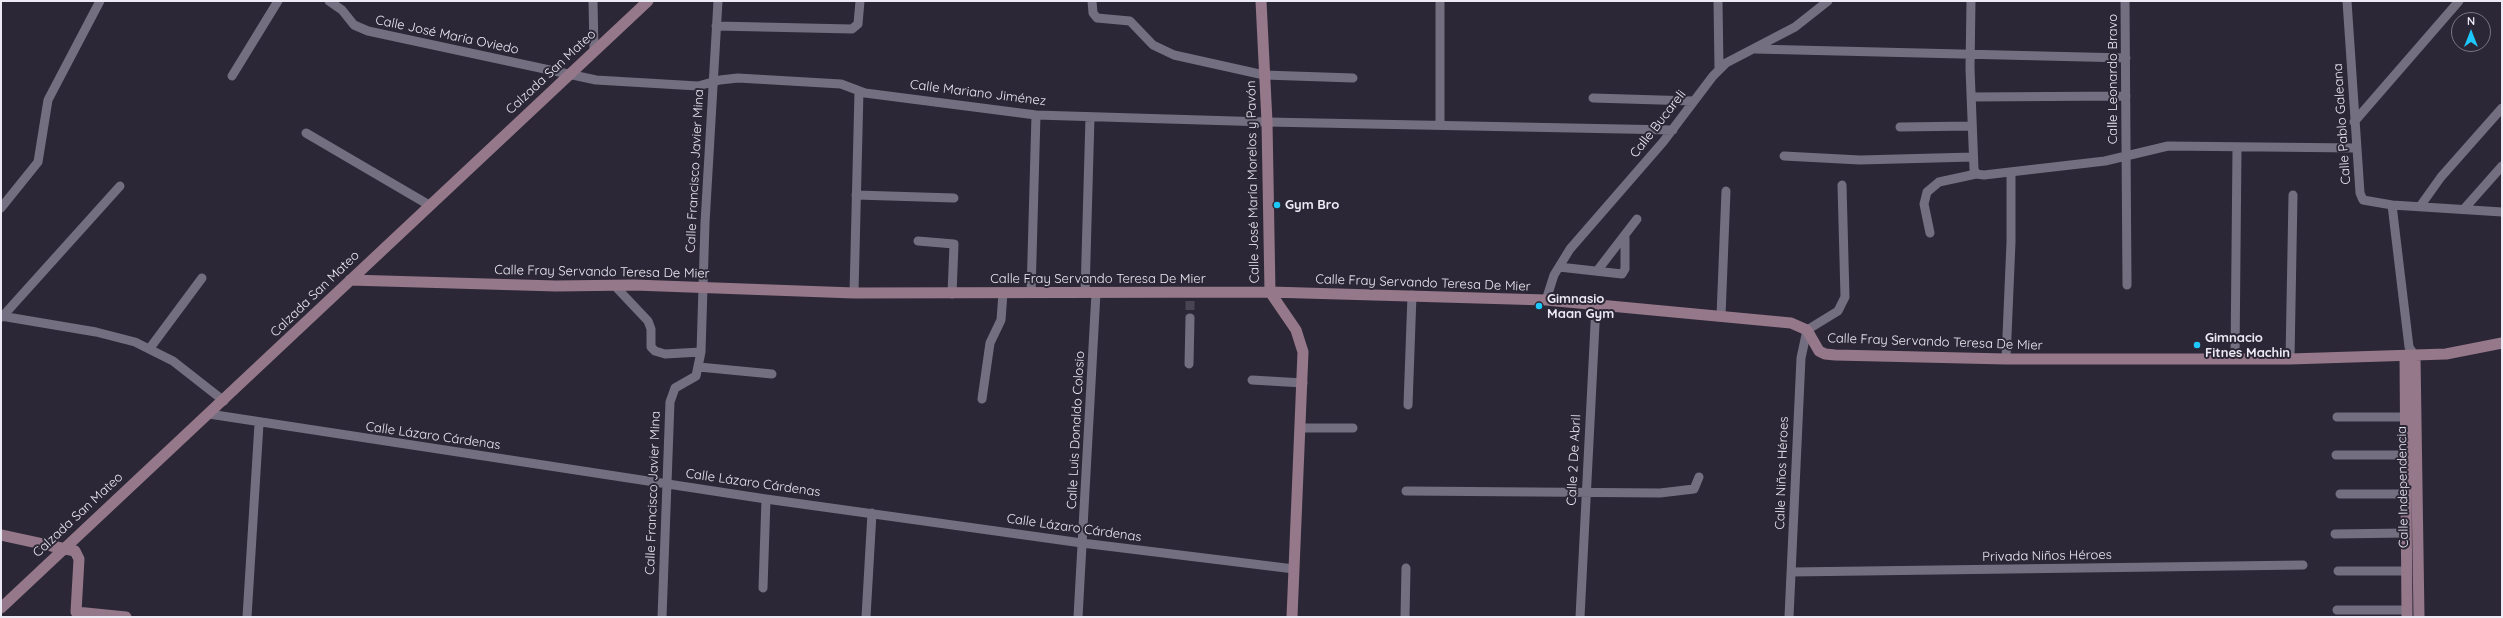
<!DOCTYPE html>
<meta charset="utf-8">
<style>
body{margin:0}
#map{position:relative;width:2503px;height:618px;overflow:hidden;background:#2c2736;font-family:Quicksand,sans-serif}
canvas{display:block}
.frame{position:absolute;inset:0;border:2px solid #eceaf4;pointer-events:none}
.north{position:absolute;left:2451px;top:12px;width:40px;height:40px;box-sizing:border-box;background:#2c2736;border:1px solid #797582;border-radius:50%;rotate:0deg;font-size:11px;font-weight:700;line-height:16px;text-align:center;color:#eceaf4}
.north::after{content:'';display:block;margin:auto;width:14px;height:18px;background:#1dc9fc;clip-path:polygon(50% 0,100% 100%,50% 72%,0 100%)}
</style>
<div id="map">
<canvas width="2503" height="618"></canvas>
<div class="frame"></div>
<div class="north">N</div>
</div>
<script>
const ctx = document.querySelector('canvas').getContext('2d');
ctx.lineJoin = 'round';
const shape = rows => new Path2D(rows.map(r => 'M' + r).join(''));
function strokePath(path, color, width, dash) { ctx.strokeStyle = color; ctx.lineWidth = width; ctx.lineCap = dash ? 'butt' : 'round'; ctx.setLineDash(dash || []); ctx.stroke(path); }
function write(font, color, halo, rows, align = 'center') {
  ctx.font = font + ' Quicksand,sans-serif'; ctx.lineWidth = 4; ctx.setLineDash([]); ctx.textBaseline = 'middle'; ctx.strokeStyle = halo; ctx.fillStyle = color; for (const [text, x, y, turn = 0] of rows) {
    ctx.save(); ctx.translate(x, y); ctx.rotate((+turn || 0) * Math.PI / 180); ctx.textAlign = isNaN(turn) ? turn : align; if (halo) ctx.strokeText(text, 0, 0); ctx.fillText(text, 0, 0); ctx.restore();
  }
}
strokePath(shape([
 [1190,301,1190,318]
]), '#494452', 9, [9, 4.5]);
strokePath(shape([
 [329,1,342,10,354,25,368,31,596,80,698,86,720,80,738,78,841,84,865,93,1036,115,1267,122,1673,130],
 [593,1,594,51],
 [1092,1,1093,13,1097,18,1130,21,1153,45,1174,55,1264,75,1353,78],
 [1440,1,1440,125],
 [1718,1,1719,69],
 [1971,1,1970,68,1974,169,1976,174],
 [2125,1,2127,285],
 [2347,1,2360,193,2363,200,2392,205,2502,212],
 [716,26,852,29,858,24,860,1],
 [1755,49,2126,58],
 [232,76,278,1],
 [1971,97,2126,96],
 [1593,98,1693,101],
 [2354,122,2459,1],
 [1900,127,1972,126],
 [306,133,429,205],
 [1784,156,1860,160,1973,157],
 [856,195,954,198],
 [2392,205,2409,347,2415,356],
 [2421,205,2441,177,2502,108],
 [1,208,38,162,48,100,100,1],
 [2464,209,2502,166],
 [1930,233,1924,204,1927,192,1939,182,1976,174,1984,175,2105,161,2168,146,2356,148],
 [918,241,954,244,952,294],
 [1559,267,1622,274,1625,269,1625,238],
 [1597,271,1637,219],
 [614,285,648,321,651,329,651,347,655,351,665,354,701,352],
 [854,293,859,91],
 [1031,293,1036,115],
 [1085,293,1090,117],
 [1546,300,1554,275,1570,249,1663,142,1713,76,1726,63,1795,27,1828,1],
 [1,316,96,332,135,342,173,361,224,401],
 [1721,316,1726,191],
 [2,317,120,186],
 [150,348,202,278],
 [2235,358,2237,148],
 [2006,359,2011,242,2011,172],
 [2290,359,2293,195],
 [1189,364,1190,318],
 [699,367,772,374],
 [1252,380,1303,383],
 [982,399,990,343,1001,320,1003,293],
 [1408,405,1412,295],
 [209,414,766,499,1082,543,1294,569],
 [2337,417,2405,417],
 [1301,428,1353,428],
 [2336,455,2406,455],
 [1406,491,1660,493,1694,489,1699,477],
 [2340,494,2406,494],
 [2335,534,2406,533],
 [2338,571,2407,571],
 [1791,572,2303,565],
 [763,588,766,499],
 [2337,610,2407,610],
 [247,617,259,424],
 [662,617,670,402,675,388,696,376,701,352,705,223,718,1],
 [866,617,872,513],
 [1078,617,1096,293],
 [1405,617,1406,568],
 [1580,617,1596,305],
 [1789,617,1801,358,1807,330,1838,311,1845,297,1842,185]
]), '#736f80', 9);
strokePath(shape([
 [1261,1,1267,122,1270,292,1296,330,1303,352,1292,617],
 [350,280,556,286,634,285,854,293,1270,292,1546,300,1791,323,1807,330,1819,351,1825,354,1835,355,2006,359,2290,359,2446,354,2502,343],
 [2405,356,2407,617],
 [2415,356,2419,617],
 [1,535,75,551,79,559,76,612,126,617],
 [1,608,648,1]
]), '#957889', 11);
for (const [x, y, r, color] of [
 [1277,205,4,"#1dc9fc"],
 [1539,306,4,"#1dc9fc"],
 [2197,345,4,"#1dc9fc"]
]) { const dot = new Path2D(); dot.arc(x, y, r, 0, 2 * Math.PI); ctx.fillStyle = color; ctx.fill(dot); strokePath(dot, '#2c2736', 1.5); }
write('13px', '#eceaf4', '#2c2736', [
 ["Calle José María Oviedo",447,35,12],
 ["Calzada San Mateo",551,72,-43],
 ["Calle Leonardo Bravo",2113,79,-90],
 ["Calle Mariano Jiménez",978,93,7],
 ["Calle Bucareli",1658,124,-52],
 ["Calle Pablo Galeana",2342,124,-94],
 ["Calle Francisco Javier Mina",695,171,-87],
 ["Calle José María Morelos y Pavón",1253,182,-91],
 ["Calle Fray Servando Teresa De Mier",602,272,1],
 ["Calle Fray Servando Teresa De Mier",1098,279],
 ["Calle Fray Servando Teresa De Mier",1423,283,2],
 ["Calzada San Mateo",315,294,-44],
 ["Calle Fray Servando Teresa De Mier",1935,342,2],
 ["Calle Luis Donaldo Colosio",1076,430,-87],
 ["Calle Lázaro Cárdenas",433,436,8],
 ["Calle 2 De Abril",1574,460,-87],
 ["Calle Niños Héroes",1782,473,-88],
 ["Calle Lázaro Cárdenas",753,483,8],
 ["Calle Independencia",2403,487,-91],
 ["Calle Francisco Javier Mina",653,493,-88],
 ["Calzada San Mateo",78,515,-43],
 ["Calle Lázaro Cárdenas",1074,528,8],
 ["Privada Niños Héroes",2047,556,-1]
]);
write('bold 13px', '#eceaf4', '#2c2736', [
 ["Gym Bro",1285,205],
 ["Gimnasio",1547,299],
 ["Maan Gym",1547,314],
 ["Gimnacio",2205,338],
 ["Fitnes Machin",2205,353]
], 'left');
</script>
